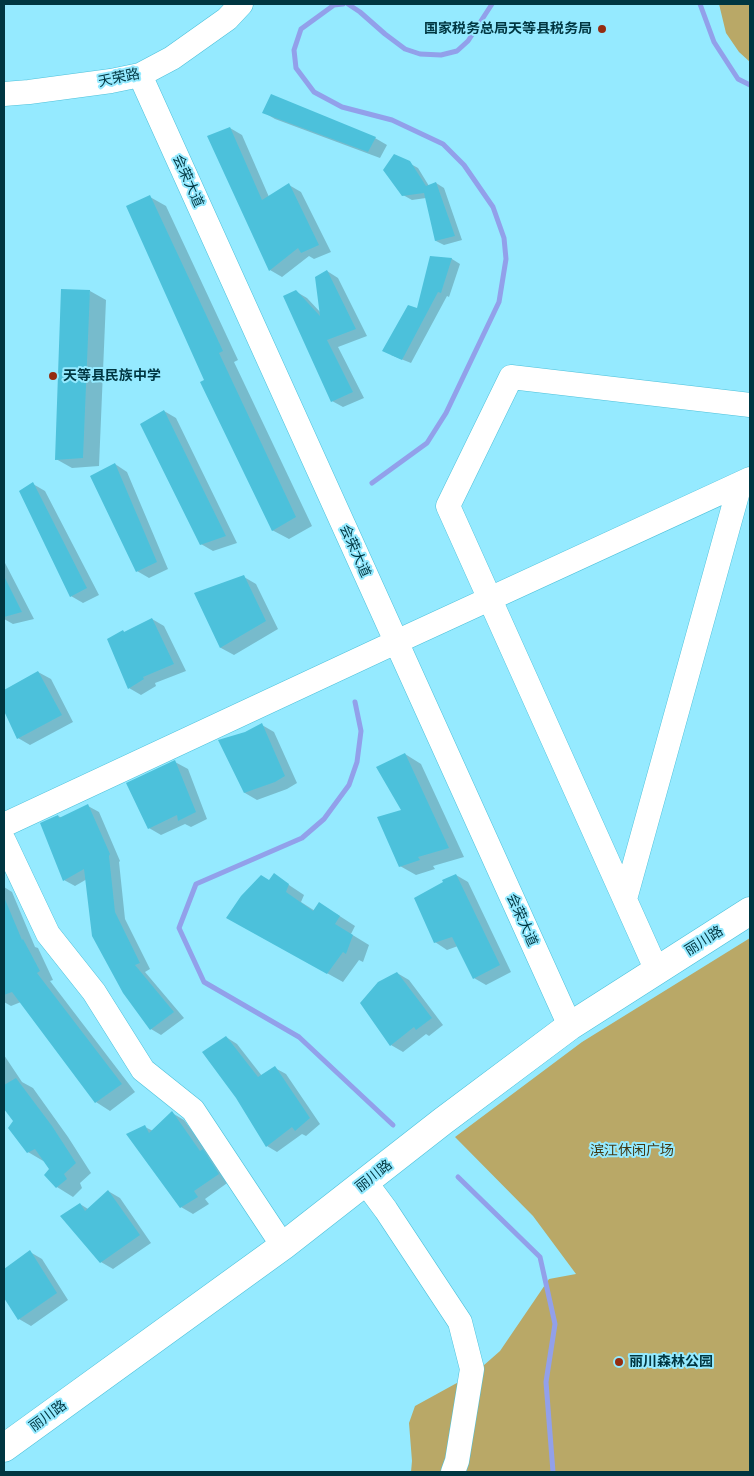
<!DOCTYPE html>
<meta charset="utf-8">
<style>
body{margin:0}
#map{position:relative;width:754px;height:1476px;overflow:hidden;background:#95eaff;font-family:"Alegreya Sans",sans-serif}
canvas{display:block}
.frame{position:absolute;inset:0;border:5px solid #003641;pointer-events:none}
</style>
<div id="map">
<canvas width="754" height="1476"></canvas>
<div class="frame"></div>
</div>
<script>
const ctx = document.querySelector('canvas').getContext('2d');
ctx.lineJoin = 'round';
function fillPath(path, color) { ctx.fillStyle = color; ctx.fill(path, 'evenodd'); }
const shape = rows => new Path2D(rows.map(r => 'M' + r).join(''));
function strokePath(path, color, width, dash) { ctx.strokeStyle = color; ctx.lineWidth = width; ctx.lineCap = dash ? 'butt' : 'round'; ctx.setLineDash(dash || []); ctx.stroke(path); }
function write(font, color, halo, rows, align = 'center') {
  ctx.font = font + ' "Alegreya Sans","Noto Sans SC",sans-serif'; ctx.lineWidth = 4; ctx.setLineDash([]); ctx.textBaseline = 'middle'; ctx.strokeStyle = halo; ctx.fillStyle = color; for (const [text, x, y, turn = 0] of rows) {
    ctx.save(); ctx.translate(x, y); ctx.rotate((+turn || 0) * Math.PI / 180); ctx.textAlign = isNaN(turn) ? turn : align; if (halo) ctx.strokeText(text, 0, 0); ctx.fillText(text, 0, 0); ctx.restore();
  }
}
fillPath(shape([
 [719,4,750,4,750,62,739,52,726,33],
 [750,938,750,1472,411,1472,412,1461,409,1423,415,1406,475,1373,500,1351,549,1279,576,1274,533,1216,455,1137,582,1042]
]), '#b9a867');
fillPath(shape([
 [263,112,375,138,387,145,380,158,275,119],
 [230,128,242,135,269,197,289,185,301,192,331,252,314,259,309,256,282,277,270,270],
 [409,163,418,168,429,186,436,183,444,188,462,240,444,245,436,241,426,198,412,200,403,195],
 [150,197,166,206,238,360,234,362,312,526,289,539,272,530,206,380],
 [431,258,452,259,460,264,449,297,447,296,411,363,391,355,418,309],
 [327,271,338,278,367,336,338,347,364,398,343,407,332,401,295,291,307,298,321,313],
 [90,291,106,300,99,466,72,468,56,459],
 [164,411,176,418,237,543,213,551,201,544],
 [115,464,127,472,168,569,149,578,137,571],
 [33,484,45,491,99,595,83,603,71,596],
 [4,561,34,619,13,624,4,619],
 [244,577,256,584,278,629,234,655,221,648,196,594],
 [152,619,164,626,186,671,155,683,156,686,141,695,129,688,123,631,125,633],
 [38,672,51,679,73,722,30,745,18,738,4,708,4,692,24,682],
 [262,725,274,732,297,783,287,789,257,800,245,793,245,733],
 [405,754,421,764,464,857,433,866,435,869,416,875,400,866],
 [175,762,188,769,207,819,191,827,185,824,161,835,149,828],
 [88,806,99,812,120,861,119,862,125,919,150,969,145,972,184,1018,161,1035,151,1029,87,879,75,886,64,880,42,824,58,816,62,818],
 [274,875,304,895,301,902,315,911,335,913,355,926,351,934,369,945,363,962,359,960,343,982,244,927],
 [456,875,468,882,511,972,486,985,474,978,458,946,447,950,435,942],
 [4,887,12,892,35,947,38,948,53,980,50,981,135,1092,110,1111,96,1102,21,1002,11,1006,4,1002],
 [397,973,409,980,443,1025,429,1036,426,1034,403,1052,391,1045],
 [226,1037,237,1044,262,1076,275,1068,286,1074,320,1124,306,1136,302,1134,277,1152,267,1146],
 [4,1055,22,1082,33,1088,68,1137,91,1173,80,1183,82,1188,73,1197,57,1187,45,1175,50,1170,45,1162,28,1152,15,1121,4,1106],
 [172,1113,184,1120,230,1181,205,1199,209,1204,193,1214,181,1207,145,1127,153,1131],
 [108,1191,120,1198,151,1243,113,1269,101,1262,80,1204,88,1209],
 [30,1252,42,1259,68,1300,31,1326,19,1319,4,1295,4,1270]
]), '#0003');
strokePath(shape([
 [343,4,334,5,301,29,294,50,296,68,314,92,342,107,392,120,443,144,464,165,493,207,504,238,506,259,499,302,446,413,427,443,372,483],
 [348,4,360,12,385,34,405,49,420,54,441,55,457,51,468,41,492,4],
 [700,4,714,42,738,79,750,85],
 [355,702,361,731,357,762,349,785,324,819,302,838,196,884,179,928,204,982,299,1037,393,1125],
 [458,1177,540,1257,555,1324,546,1382,553,1472]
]), '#92a0ea', 5);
fillPath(shape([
 [271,94,376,137,368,152,262,113],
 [230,127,262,200,289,183,319,245,301,253,298,248,269,271,207,136],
 [394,154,410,161,426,186,436,182,455,236,435,241,424,193,402,196,383,170],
 [150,195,223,351,219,353,296,517,272,531,200,382,204,380,126,206],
 [430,256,452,258,441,293,438,292,402,360,382,351,408,305,417,308],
 [327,270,356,329,327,340,353,392,331,402,283,296,296,290,320,316,315,277],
 [61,289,90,290,83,458,55,460],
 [164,410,226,536,200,545,140,424],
 [115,463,157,562,136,572,90,476],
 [33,482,87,588,70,597,19,491],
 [244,575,266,621,220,648,194,593],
 [4,576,22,612,4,617],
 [152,618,174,664,143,677,144,679,128,689,107,639,123,630,124,632],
 [38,671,62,715,17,739,4,711,4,690],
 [262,723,285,776,275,782,244,793,218,740,245,732],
 [405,753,449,848,418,857,420,860,399,867,377,817,401,810,376,767],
 [175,760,196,812,178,821,177,815,148,829,126,783],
 [88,804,110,854,109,856,115,912,140,963,135,965,174,1012,150,1030,123,993,92,936,84,869,63,881,40,823,58,815,59,818],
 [274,873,289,884,286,892,313,911,319,902,340,916,335,924,353,935,346,954,343,952,327,974,226,918,241,896,261,875,269,880],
 [456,874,500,965,473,979,452,937,434,943,414,898,443,882,442,880],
 [4,897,22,940,23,939,40,971,37,973,122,1084,95,1103,12,992,4,995],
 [397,972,432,1018,416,1030,414,1027,390,1046,360,1003,378,982],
 [226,1036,258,1077,275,1066,310,1118,295,1131,292,1127,266,1147,236,1098,202,1052],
 [16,1078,52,1126,76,1163,64,1174,67,1179,56,1188,44,1175,49,1169,35,1149,27,1153,8,1128,13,1121,4,1109,4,1085],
 [172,1111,200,1151,203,1149,219,1174,194,1191,198,1197,180,1208,126,1134,145,1125,149,1133],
 [108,1190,140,1235,100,1263,60,1216,80,1203,85,1211],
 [30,1250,57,1293,18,1320,4,1298,4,1269]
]), '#4cc1db');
const minor = shape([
 [140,75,570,1026],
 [4,94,29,92,111,81,140,75,172,58,227,19,241,4],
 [4,825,396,642,750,479],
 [4,841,48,934,94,992,143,1070,193,1110,283,1246],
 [625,899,740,484],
 [657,971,448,506,511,377,750,405],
 [366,1183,386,1210,460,1322,472,1369,457,1461,453,1472]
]);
const major = shape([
 [4,1448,283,1246,443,1121,570,1026,750,911]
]);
strokePath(minor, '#4cc0da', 25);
strokePath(major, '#4cc0da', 29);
strokePath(minor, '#fff', 24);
strokePath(major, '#fff', 28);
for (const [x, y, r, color] of [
 [602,29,5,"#942c11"],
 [53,376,5,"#942c11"],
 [619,1362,5,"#942c11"]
]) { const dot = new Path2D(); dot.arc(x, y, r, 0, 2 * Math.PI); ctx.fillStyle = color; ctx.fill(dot); strokePath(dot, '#95eaff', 2); }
write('bold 14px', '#003641', '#95eaff', [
 ["国家税务总局天等县税务局",592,29,"right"],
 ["天等县民族中学",63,376],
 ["丽川森林公园",629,1362]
], 'left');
write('14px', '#003641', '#95eaff', [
 ["天荣路",119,78,-12],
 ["会荣大道",188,181,66],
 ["会荣大道",355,551,66],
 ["会荣大道",522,920,66],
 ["丽川路",704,941,-32],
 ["丽川路",374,1176,-38],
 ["丽川路",48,1416,-36]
]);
write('14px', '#433914', '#95eaff', [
 ["滨江休闲广场",632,1151]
]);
</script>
